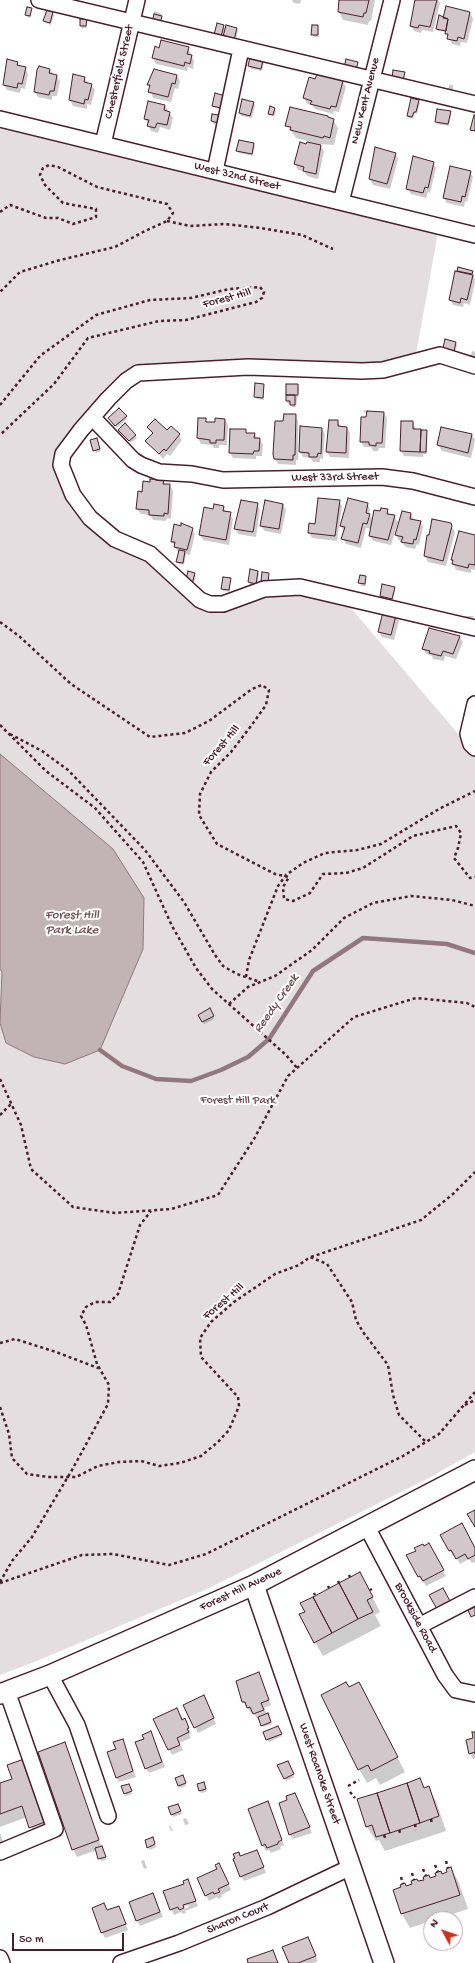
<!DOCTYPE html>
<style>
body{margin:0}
#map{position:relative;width:475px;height:1963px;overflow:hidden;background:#fff;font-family:"Gochi Hand",sans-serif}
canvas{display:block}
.north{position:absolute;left:423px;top:1911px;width:40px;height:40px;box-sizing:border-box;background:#fff;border:1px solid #b7a5aa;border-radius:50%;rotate:310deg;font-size:11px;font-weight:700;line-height:16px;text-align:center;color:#4a1f2b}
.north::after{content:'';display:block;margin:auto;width:14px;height:18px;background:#c8321e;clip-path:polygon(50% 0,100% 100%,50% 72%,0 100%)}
.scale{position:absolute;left:12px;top:1933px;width:112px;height:18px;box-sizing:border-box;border:2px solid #4a1f2b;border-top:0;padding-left:5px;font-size:12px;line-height:14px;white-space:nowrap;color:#4a1f2b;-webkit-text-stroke:3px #fff;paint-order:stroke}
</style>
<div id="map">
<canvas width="475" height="1963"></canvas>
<div class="north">N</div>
<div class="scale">50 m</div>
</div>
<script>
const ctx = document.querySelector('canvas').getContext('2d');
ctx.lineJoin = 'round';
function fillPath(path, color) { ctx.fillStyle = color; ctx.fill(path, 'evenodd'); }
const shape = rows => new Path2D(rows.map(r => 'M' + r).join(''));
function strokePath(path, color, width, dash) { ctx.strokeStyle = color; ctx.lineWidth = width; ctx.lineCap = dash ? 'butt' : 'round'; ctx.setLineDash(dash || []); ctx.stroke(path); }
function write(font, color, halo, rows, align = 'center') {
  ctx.font = font + ' "Gochi Hand",sans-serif'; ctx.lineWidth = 4; ctx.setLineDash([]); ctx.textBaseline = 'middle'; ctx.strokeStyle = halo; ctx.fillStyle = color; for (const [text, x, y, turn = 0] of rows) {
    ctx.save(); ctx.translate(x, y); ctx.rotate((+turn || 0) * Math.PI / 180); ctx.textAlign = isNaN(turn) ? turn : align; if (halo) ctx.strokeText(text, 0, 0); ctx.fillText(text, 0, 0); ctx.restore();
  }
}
fillPath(shape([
 [0,119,439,227,415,360,400,366,140,374,63,461,82,509,218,604,265,587,339,594,471,749,475,750,475,1452,427,1479,207,1589,37,1661,0,1675]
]), '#e5dee0');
const water = shape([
 [0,754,113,849,144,898,143,949,100,1050,65,1064,34,1057,6,1043,0,1023,2,972,0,969,0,754]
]);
fillPath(water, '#c1b3b6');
strokePath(water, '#91787e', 1);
fillPath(shape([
 [292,0,301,0,300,4,294,3],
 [340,0,375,0,371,21,369,21,368,25,343,20,339,12],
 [416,0,438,0,440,3,433,32,422,30,421,33,414,31,411,26],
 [31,9,31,18,27,17,26,15],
 [154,11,160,13,162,15,161,26,153,21],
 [53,13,54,15,51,25,46,23,45,21],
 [470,13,473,19,467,43,461,42,460,46,452,44,447,32,438,31,437,29,444,18],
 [86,20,87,28,82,28,81,25],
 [224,26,226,30,237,29,238,31,235,42,226,39,223,35,222,39,216,37],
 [318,26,319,37,314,37,312,34],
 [188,48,194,61,193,69,188,67,187,71,156,64,153,58,160,49],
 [251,58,262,61,264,63,262,71,251,69,249,66],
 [17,63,20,67,25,68,28,74,25,89,21,88,20,93,7,90,4,85],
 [49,69,60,81,57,96,52,96,52,100,38,97,35,92],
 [74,75,84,78,95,90,91,105,87,104,87,109,73,106,70,100],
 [177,76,180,81,178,89,175,88,171,102,153,98,148,84],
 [316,80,343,82,346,87,339,112,334,111,333,114,315,109,312,105,307,104,304,98],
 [449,85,453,85,453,93,448,90],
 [216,94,227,111,215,108,213,106],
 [243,100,253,103,255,105,252,118,241,116,240,113],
 [418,100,420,103,417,114,415,113,413,119,409,118,408,115],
 [165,106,173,118,170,130,160,127,158,133,151,131,145,119],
 [274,109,276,111,274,117,269,114],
 [450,112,451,115,449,126,437,124,436,121],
 [213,115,223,126,213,124],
 [329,119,333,120,338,128,334,145,319,144,324,151,318,179,307,176,304,171,298,170,295,164,308,141,296,138,287,125],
 [253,144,255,146,253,156,239,153,237,151],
 [376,149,395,153,398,159,390,189,373,185,370,179],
 [433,163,436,168,430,193,428,192,426,198,411,194,407,188],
 [470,172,473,177,467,202,465,201,464,207,447,203,444,198],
 [458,268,473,272,475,281,470,305,464,303,463,307,453,305,450,299],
 [456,343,457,345,455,352,446,350,444,348],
 [472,351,475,352,475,363,469,359],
 [263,384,264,400,257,399,255,397],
 [287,385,297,385,299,387,296,407,292,407,291,404,288,404,287,401],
 [363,410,384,413,387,418,385,448,379,448,378,451,373,451,371,447,364,447,361,442,367,418,368,413,365,413],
 [295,415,298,421,298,460,296,460,296,465,278,464,275,459,284,422],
 [126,416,127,419,117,428,109,418],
 [205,419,207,423,216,423,225,420,228,425,227,445,219,445,219,448,214,448,212,445,201,444,198,438],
 [338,422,341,427,347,428,350,433,349,458,330,457,327,452],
 [413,422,416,430,426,431,427,433,427,454,423,454,423,457,404,456,401,451],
 [148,427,179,435,182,440,170,456,167,454,163,459,147,441,153,434],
 [322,429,325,434,323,459,320,458,320,462,313,462,311,458,303,457,300,452],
 [119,430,135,435,137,438,131,443],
 [245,430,247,434,254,434,263,444,262,456,256,456,256,459,233,458,230,453],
 [472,435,475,440,471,458,442,451,438,445],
 [91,441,98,442,101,451,96,453],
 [163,481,165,485,170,485,173,491,171,519,167,518,166,521,153,520,150,515,141,514,137,509,143,493],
 [339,501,342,506,337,541,312,538,309,533],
 [367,503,370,509,369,514,373,521,387,510,390,515,394,516,398,522,391,545,373,541,370,536,371,529,366,528,361,548,346,544,343,539,344,532,341,526],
 [257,504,260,510,256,537,238,534,235,528],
 [283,504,286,510,281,534,265,531,261,526],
 [223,507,233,519,229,545,203,540,200,535,214,510],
 [403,512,411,514,414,520,420,522,423,527,419,545,417,544,415,549,406,547,398,539,396,535],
 [450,524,455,532,446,566,428,562,425,556,428,536],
 [192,529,195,534,190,555,186,554,184,565,179,564,178,552,172,542],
 [460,533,475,536,475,570,471,569,471,573,456,570,453,564],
 [251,570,258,571,259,574,257,586,250,585,249,582],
 [188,572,194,574,196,576,193,586],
 [365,577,366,586,361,586,360,583],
 [230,579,230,592,223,591,222,589],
 [394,588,395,590,393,600,382,598,381,596],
 [396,616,399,621,394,640,382,637,379,632],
 [465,616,473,616,474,623,465,621],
 [430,629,460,637,463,642,456,659,445,656,444,661,433,659,432,656,426,654,423,649],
 [209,1009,214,1019,204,1024,199,1015],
 [442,1535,475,1550,475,1562,472,1563,469,1559,460,1564,455,1555,453,1556],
 [429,1545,446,1576,426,1586,423,1581,422,1582,408,1556],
 [367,1587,380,1612,375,1615,381,1626,323,1656,315,1642],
 [261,1679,271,1705,264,1708,272,1724,263,1727,259,1718,257,1719,253,1712,251,1713,243,1702],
 [359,1683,405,1772,380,1785,376,1778,367,1783,359,1769,348,1688],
 [206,1702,216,1724,198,1733,195,1727],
 [180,1714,187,1725,191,1734,189,1735,191,1738,179,1743,183,1750,172,1755,154,1720],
 [279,1729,282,1736,269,1742,267,1739],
 [151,1733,165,1767,149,1773,146,1768,145,1740],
 [475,1733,475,1758,473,1759,470,1753],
 [122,1741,136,1777,119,1782,116,1777,117,1750],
 [65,1744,69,1752,106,1860,101,1861,97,1850,77,1857,73,1849],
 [289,1764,294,1777,286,1781,279,1765],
 [184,1779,186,1786,180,1788,178,1786],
 [13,1780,55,1831,36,1838,27,1817,0,1827,0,1784],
 [420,1780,425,1789,428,1787,436,1801,446,1831,385,1851,379,1840,376,1841,367,1827,358,1800],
 [198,1785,205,1786,206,1792,201,1793],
 [130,1787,132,1794,126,1796,125,1793],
 [297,1799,312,1833,293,1839,290,1834,288,1801],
 [268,1803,284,1845,280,1847,281,1849,271,1853,269,1850,266,1851,263,1846],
 [179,1807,182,1814,173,1817,172,1814],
 [186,1818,189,1824,185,1825,183,1819],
 [170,1825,173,1831,171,1831,169,1826],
 [0,1833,5,1848,0,1850],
 [154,1841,156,1847,150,1850,148,1847],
 [259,1856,266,1873,244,1881,241,1876],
 [144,1860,147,1868,144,1869,141,1861],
 [451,1868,459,1883,468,1909,437,1919,431,1919,431,1921,410,1928,402,1914,394,1891,449,1872],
 [222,1870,231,1890,221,1895,222,1897,218,1899,217,1897,209,1901,206,1895],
 [188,1880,198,1906,185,1911,186,1913,183,1914,181,1912,174,1915,171,1909],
 [188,1905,189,1907,178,1911,178,1909],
 [153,1894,163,1917,140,1926,137,1920],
 [119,1907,128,1930,105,1938,102,1933],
 [308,1938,318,1961,314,1963,290,1963]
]), '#0003');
strokePath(shape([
 [100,1050,122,1066,156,1079,191,1081,221,1070,248,1057,269,1039,313,971,363,938,447,944,475,953]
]), '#91787e', 4.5);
const building = shape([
 [339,0,369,0,366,13,364,13,363,17,338,12,339,0],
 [415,0,437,0,430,27,419,25,418,28,410,26,415,0],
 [446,6,470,12,464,39,458,37,457,41,447,39,448,34,445,34,448,19,443,18,446,6],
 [27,7,32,8,30,16,25,15,27,7],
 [47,10,53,12,50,23,43,21,47,10],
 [154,14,162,16,160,24,152,22,154,14],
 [439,15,448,19,446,31,436,29,439,15],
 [80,19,87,19,86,26,80,26,80,19],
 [217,23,224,25,221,37,214,35,217,23],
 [226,25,237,28,234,40,223,37,226,25],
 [312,25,318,25,318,35,311,35,312,25],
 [161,40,189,47,187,54,192,55,190,64,185,62,184,66,152,58,155,46,159,48,161,40],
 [250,57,263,60,261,69,248,66,250,57],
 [7,59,18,62,17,65,26,67,22,84,18,83,17,88,3,85,7,59],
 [346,59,358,62,356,71,344,68,346,59],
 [39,66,50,69,49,73,57,75,54,91,50,91,49,95,34,92,37,70,39,66],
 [154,69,177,75,175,84,172,83,168,97,148,92,150,85,147,85,154,69],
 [393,70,405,72,403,81,392,78,393,70],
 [73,74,85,77,84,82,92,84,88,100,85,99,84,104,69,100,73,74],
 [317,74,343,81,336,107,331,106,330,109,310,104,312,101,303,98,309,77,315,79,317,74],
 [215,93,229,97,226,109,212,106,215,93],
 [411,98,419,100,416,112,414,112,412,117,407,116,411,98],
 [242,99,254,102,250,116,239,113,242,99],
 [148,101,165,105,164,110,170,112,167,125,157,123,155,128,147,126,149,120,144,119,148,101],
 [270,106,275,108,273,115,268,114,270,106],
 [290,107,328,116,328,117,334,119,330,138,324,136,323,138,290,130,291,127,285,126,290,107],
 [437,109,451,111,448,124,435,122,437,109],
 [212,114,224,116,222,124,211,121,212,114],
 [474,115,475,115,475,131,470,130,474,115],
 [239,140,254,143,252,154,236,151,239,140],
 [300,142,306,144,307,142,321,145,316,174,303,171,304,167,294,164,300,142],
 [375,147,396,153,387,184,369,179,375,147],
 [413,156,434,162,428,188,425,187,423,193,406,189,413,156],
 [450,166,471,171,465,197,462,196,461,202,443,198,450,166],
 [458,267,473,271,472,274,457,271,458,267],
 [455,271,473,275,467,300,461,298,460,303,449,300,455,271],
 [445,339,456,342,454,351,443,348,445,339],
 [255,383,264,384,263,398,254,397,255,383],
 [286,384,298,384,298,395,286,395,286,384],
 [286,395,295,395,295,405,290,405,290,401,286,401,286,395],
 [119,408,127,416,115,426,108,418,119,408],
 [367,411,384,412,382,443,376,443,376,446,369,445,369,442,360,442,361,417,366,417,367,411],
 [284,414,296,414,295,455,293,455,293,460,274,459,273,454,275,421,283,421,284,414],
 [198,418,206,418,206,422,215,422,215,418,225,419,224,440,216,440,216,443,210,443,210,440,197,438,198,418],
 [155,419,167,430,171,426,180,434,166,451,164,449,159,454,145,441,153,433,147,427,155,419],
 [329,420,338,420,338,426,347,427,346,453,326,452,329,420],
 [401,421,413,421,413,429,421,429,420,452,400,451,401,421],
 [125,423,136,435,129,441,118,430,125,423],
 [300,426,322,428,321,454,318,453,317,457,309,457,309,453,299,452,300,426],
 [441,427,472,434,468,453,437,445,441,427],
 [230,429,246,429,246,433,255,433,254,438,260,438,259,451,254,451,253,454,229,453,230,429],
 [421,430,427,430,426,452,420,452,421,430],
 [97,438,100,449,93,451,90,440,97,438],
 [150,479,164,480,163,484,170,484,168,514,164,513,164,516,149,515,149,510,136,509,138,491,142,492,143,481,150,482,150,479],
 [318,498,340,500,335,536,308,533,309,523,315,524,318,498],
 [348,498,368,503,366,513,370,514,367,524,363,523,358,543,341,539,345,527,340,526,348,498],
 [241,500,258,503,253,532,234,529,241,500],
 [265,500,283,504,279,529,260,526,265,500],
 [214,504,224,506,223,511,231,512,226,540,199,535,204,507,213,509,214,504],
 [381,508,388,509,387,514,395,515,388,540,369,536,374,510,380,511,381,508],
 [402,511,411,513,410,519,421,521,416,540,414,539,413,544,401,542,403,537,395,535,402,511],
 [432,519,451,523,452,526,443,561,424,556,427,535,429,535,432,519],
 [181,523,193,528,187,550,174,547,175,542,171,542,174,524,181,526,181,523],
 [459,531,475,535,475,565,469,564,468,568,452,564,453,560,451,560,459,531],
 [179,550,185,551,183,563,176,562,179,550],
 [250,569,258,571,256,584,248,582,250,569],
 [188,571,195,573,192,584,185,583,188,571],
 [262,572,269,573,268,582,261,581,262,572],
 [360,575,366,576,365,584,358,583,360,575],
 [223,577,231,578,229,590,221,589,223,577],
 [382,584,395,587,392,599,380,596,382,584],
 [383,612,396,615,391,635,378,632,383,612],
 [429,628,460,636,453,654,443,651,441,656,429,653,430,651,422,649,429,628],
 [210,1008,214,1016,202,1022,198,1015,210,1008],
 [475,1510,475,1527,467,1514,475,1510],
 [462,1523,475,1548,475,1555,468,1559,465,1554,456,1559,451,1550,449,1551,440,1535,462,1523],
 [429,1543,444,1570,423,1581,420,1576,418,1577,406,1555,416,1551,414,1548,423,1544,424,1546,429,1543],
 [360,1572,373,1597,367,1600,373,1612,358,1619,339,1583,360,1572],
 [339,1583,358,1619,332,1633,313,1597,339,1583],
 [443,1588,451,1603,438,1611,429,1595,443,1588],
 [313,1597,332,1633,314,1643,299,1614,305,1612,300,1603,313,1597],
 [475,1607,475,1615,471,1617,468,1610,475,1607],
 [259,1672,269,1700,261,1703,264,1710,253,1714,250,1707,247,1708,245,1702,242,1702,236,1681,259,1672],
 [346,1682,349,1687,359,1682,398,1757,371,1771,368,1765,358,1770,321,1695,346,1682],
 [204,1695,214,1718,194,1728,183,1705,204,1695],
 [177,1708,182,1720,185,1718,189,1728,187,1729,189,1732,177,1738,180,1745,168,1750,153,1719,177,1708],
 [268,1713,271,1722,261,1726,258,1717,268,1713],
 [278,1726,282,1734,266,1740,263,1732,278,1726],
 [151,1731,162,1762,145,1769,135,1742,144,1739,142,1735,151,1731],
 [472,1732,475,1732,475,1754,475,1752,469,1754,466,1740,473,1738,472,1732],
 [123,1739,133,1771,116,1778,107,1752,116,1749,113,1742,123,1739],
 [65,1742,99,1840,72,1850,38,1752,65,1742],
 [27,1758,50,1820,29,1828,22,1806,0,1814,0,1783,12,1779,7,1765,27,1758],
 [288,1761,294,1774,284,1779,277,1765,288,1761],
 [183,1775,186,1783,178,1786,175,1778,183,1775],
 [420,1778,424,1788,429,1786,439,1816,420,1823,407,1783,420,1778],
 [204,1782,206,1789,199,1791,197,1784,204,1782],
 [407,1783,420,1823,390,1833,377,1793,407,1783],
 [129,1784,132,1791,124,1794,121,1786,129,1784],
 [295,1793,310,1827,289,1835,279,1803,287,1800,286,1796,295,1793],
 [377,1793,390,1833,376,1837,372,1825,366,1827,357,1799,377,1793],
 [268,1801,282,1840,278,1842,278,1844,267,1848,265,1844,262,1846,248,1809,268,1801],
 [178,1804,181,1811,171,1815,168,1807,178,1804],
 [153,1837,155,1844,147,1848,145,1840,153,1837],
 [102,1846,106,1857,98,1859,95,1848,102,1846],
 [257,1850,264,1867,240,1877,233,1859,235,1858,233,1854,239,1852,240,1856,257,1850],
 [219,1863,229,1884,218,1889,220,1892,214,1894,213,1892,205,1896,197,1878,217,1869,215,1865,219,1863],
 [451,1867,460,1895,401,1914,393,1890,401,1887,400,1885,405,1883,406,1886,412,1884,411,1881,417,1879,418,1881,424,1880,423,1877,429,1875,430,1878,436,1876,435,1873,441,1871,442,1874,447,1872,446,1869,451,1867],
 [188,1879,196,1901,183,1905,184,1908,179,1910,178,1907,170,1910,163,1891,184,1884,183,1881,188,1879],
 [153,1893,160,1912,136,1921,129,1902,153,1893],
 [104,1903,107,1910,119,1906,126,1924,101,1933,92,1908,104,1903],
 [308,1937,316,1956,298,1963,289,1963,282,1947,308,1937],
 [273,1950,278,1963,248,1963,247,1959,273,1950]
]);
fillPath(building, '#d2c7cb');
strokePath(building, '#4a1f2b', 1);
const minor = shape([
 [39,0,475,104],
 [0,119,475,235],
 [103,144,137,0],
 [215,171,241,49],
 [341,202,392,0],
 [475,366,440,355,383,370,362,371,248,367,138,373,126,381,108,399,81,430,63,454,61,465,73,495,90,518,115,539,150,554,200,600,210,604,223,604,264,589,300,587,475,628],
 [93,418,133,460,141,465,159,472,192,474,223,480,382,477,413,481,475,497],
 [475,704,468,734,471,744,475,748],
 [367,1527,445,1675,456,1690,475,1694],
 [419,1626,475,1597],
 [50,1675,77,1725,108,1816],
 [0,1852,55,1829,7,1691],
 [0,1958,2,1963],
 [121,1963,179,1943,267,1907,351,1867]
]);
const major = shape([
 [254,1585,384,1963],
 [0,1694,50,1675,254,1585,475,1470]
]);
strokePath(minor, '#4a1f2b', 18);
strokePath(major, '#4a1f2b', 22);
strokePath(shape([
 [0,212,10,205,46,218,58,218,73,224,96,217,96,209,63,203,45,185,40,175,43,168,49,165,58,167,97,187,167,204,173,213,167,221,145,231,115,247,60,260,20,272,0,292],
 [167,221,190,226,225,224,261,228,302,235,333,249],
 [0,405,40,356,96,315,150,300,191,298,229,289,260,287,264,292,262,298,256,302,186,320,159,321,88,338,54,384,0,435],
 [0,622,19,636,71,684,150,737,185,733,209,721,252,689,262,685,269,690,266,705,251,726,231,752,211,772,200,794,199,815,217,844,275,874,289,877,283,887,284,899,293,901,310,893,323,874,346,873,363,868,413,836,456,826,461,833,458,848,454,858,470,878,475,877],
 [0,725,46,771,95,808,143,862,172,926,196,968,212,989,286,1055,297,1068],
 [10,734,42,751,68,770,145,850,184,902,215,955,223,966,237,974,260,982],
 [246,977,249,960,278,886,286,875,303,863,325,853,357,850,381,844,439,809,475,791],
 [229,1004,248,987,275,976,312,950,344,918,373,903,411,896,452,900,475,906],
 [0,1079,21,1125,31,1169,73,1207,115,1213,171,1209,218,1195,254,1139,288,1076,354,1017,416,998,467,1003,475,1007],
 [0,1115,11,1104],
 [311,1257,421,1220,453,1194,475,1172],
 [0,1343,15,1339,56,1352,98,1368],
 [465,1405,475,1400],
 [0,1407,9,1434,12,1458,27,1474,48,1477,76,1477,98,1466,119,1462,141,1461,159,1466,180,1463,201,1456,218,1442,229,1430,239,1406,238,1397,201,1357,200,1338,211,1322,234,1302,275,1274,299,1265,310,1257,327,1264,352,1302,356,1320,363,1332,388,1365,393,1395,399,1415,426,1442],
 [349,1575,350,1577],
 [338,1581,339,1583],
 [0,1582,12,1561,32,1537,72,1470,108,1404,109,1385,97,1364,86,1325,81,1316,86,1307,95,1302,110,1302,118,1294,140,1225,151,1211],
 [0,1583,82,1555,113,1554,169,1565,206,1554,403,1456,439,1434,475,1392],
 [328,1586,329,1588],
 [370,1590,372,1589],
 [314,1593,315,1595],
 [348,1786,359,1780],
 [350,1792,355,1798],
 [431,1819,432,1824],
 [415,1824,416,1830],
 [399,1830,401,1835],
 [384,1835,386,1840],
 [446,1861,448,1868],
 [435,1865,438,1872],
 [423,1869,426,1876],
 [412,1873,414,1880],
 [401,1877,403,1884]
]), '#4a1f2b', 2.5, [3, 3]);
strokePath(minor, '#fff', 15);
strokePath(major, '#fff', 19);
write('12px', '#4a1f2b', '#fff', [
 ["Chesterfield Street",120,72,-77],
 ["New Kent Avenue",366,101,-76],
 ["West 32nd Street",237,177,14],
 ["Forest Hill",227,299,-15],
 ["West 33rd Street",335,478,-1],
 ["Forest Hill",222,746,-49],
 ["Forest Hill",224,1302,-40],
 ["Forest Hill Avenue",241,1590,-25],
 ["Brookside Road",415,1618,62],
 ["West Roanoke Street",319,1774,71],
 ["Sharon Court",238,1919,-22]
]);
write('12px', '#714f58', '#fff', [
 ["Forest Hill Park",238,1101]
]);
write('italic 13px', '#74535c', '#fff', [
 ["Forest Hill",72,916],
 ["Park Lake",72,931],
 ["Reedy Creek",277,1004,-55]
]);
</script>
